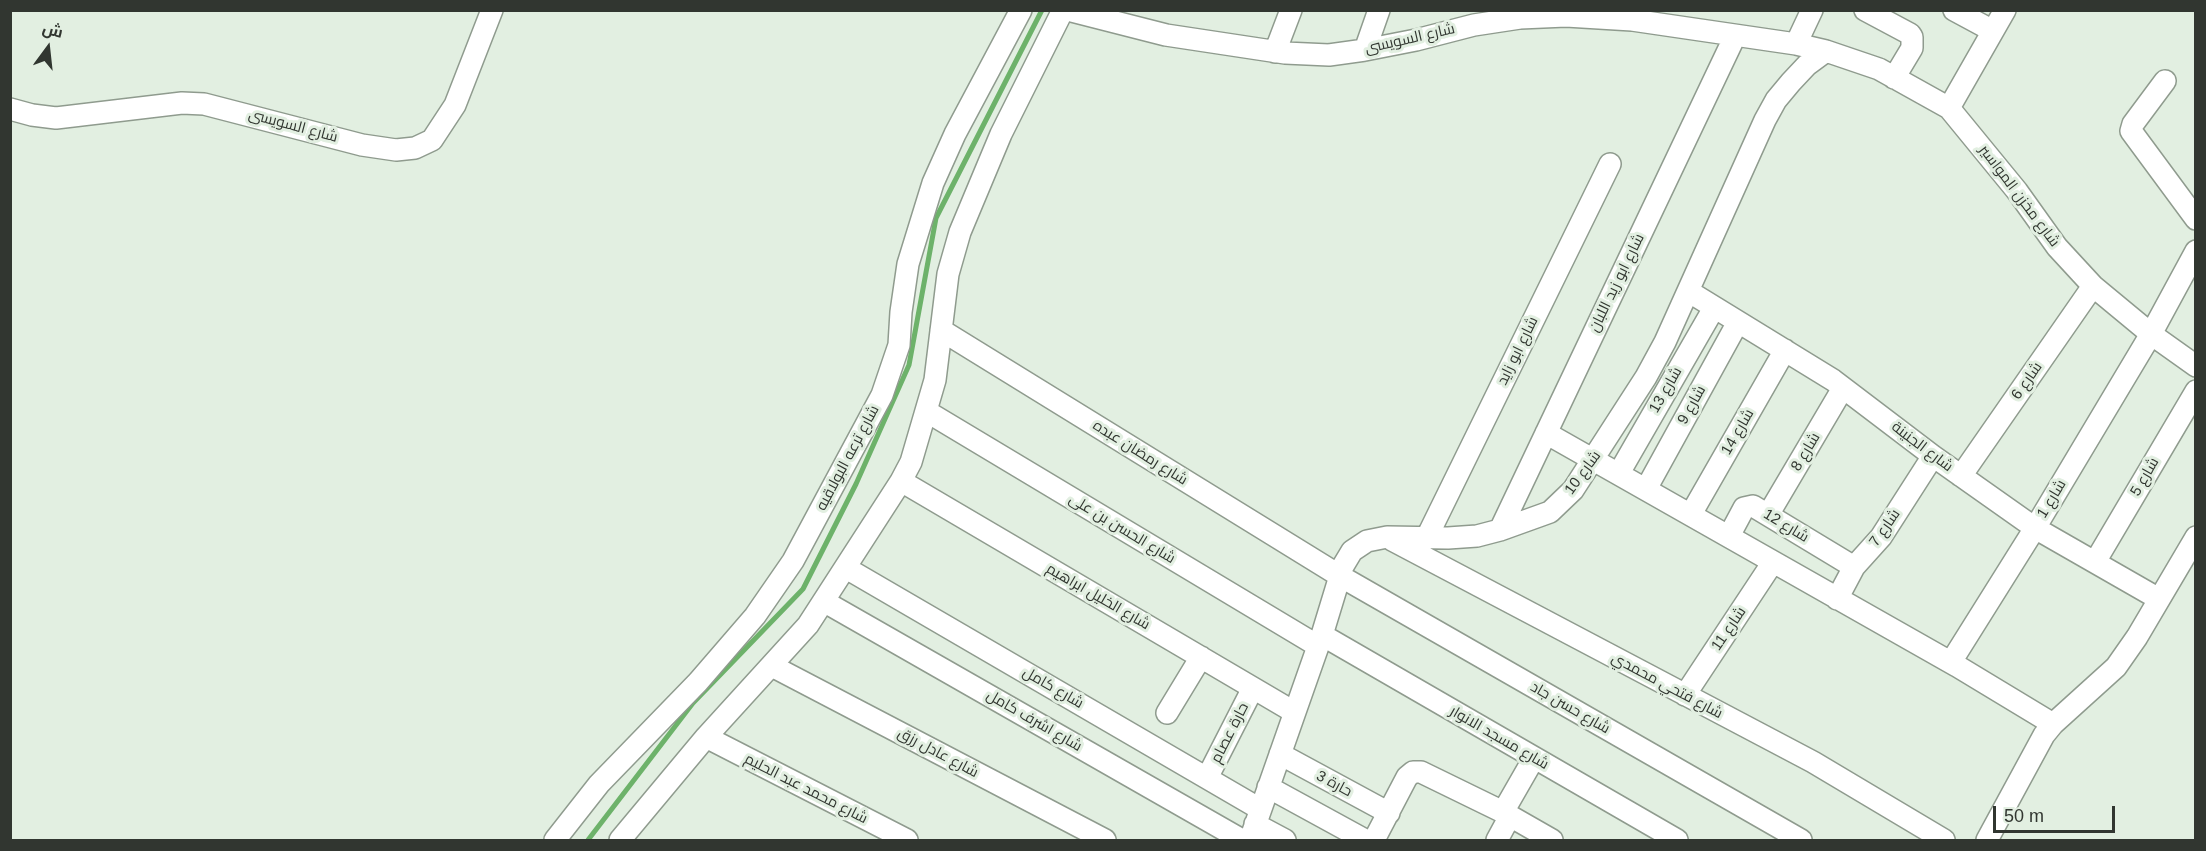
<!DOCTYPE html>
<meta charset="utf-8">
<style>
body{margin:0}
#map{position:relative;width:2206px;height:851px;overflow:hidden;background:#e2efe1;font-family:Helvetica,Cairo,sans-serif}
canvas{display:block}
.frame{position:absolute;inset:0;border:12px solid #313630;pointer-events:none}
.north{position:absolute;left:18px;top:18px;width:60px;height:60px;-webkit-text-stroke:4px #e2efe1;paint-order:stroke;rotate:15deg;font-size:16px;font-weight:700;line-height:24px;text-align:center;color:#313630}
.north::after{content:'';display:block;margin:auto;width:21px;height:27px;background:#313630;clip-path:polygon(50% 0,100% 100%,50% 72%,0 100%)}
.scale{position:absolute;left:1993px;top:806px;width:122px;height:27px;box-sizing:border-box;border:3px solid #313630;border-top:0;padding-left:8px;font-size:18px;line-height:21px;white-space:nowrap;color:#313630;-webkit-text-stroke:4px #e2efe1;paint-order:stroke}
</style>
<div id="map">
<canvas width="2206" height="851"></canvas>
<div class="frame"></div>
<div class="north">ش</div>
<div class="scale">50 m</div>
</div>
<script>
const ctx = document.querySelector('canvas').getContext('2d');
ctx.lineJoin = 'round';
const shape = rows => new Path2D(rows.map(r => 'M' + r).join(''));
function strokePath(path, color, width, dash) { ctx.strokeStyle = color; ctx.lineWidth = width; ctx.lineCap = dash ? 'butt' : 'round'; ctx.setLineDash(dash || []); ctx.stroke(path); }
function write(font, color, halo, rows, align = 'center') {
  ctx.font = font + ' Helvetica,Cairo,sans-serif'; ctx.lineWidth = 6; ctx.setLineDash([]); ctx.textBaseline = 'middle'; ctx.strokeStyle = halo; ctx.fillStyle = color; for (const [text, x, y, turn = 0] of rows) {
    ctx.save(); ctx.translate(x, y); ctx.rotate((+turn || 0) * Math.PI / 180); ctx.textAlign = isNaN(turn) ? turn : align; if (halo) ctx.strokeText(text, 0, 0); ctx.fillText(text, 0, 0); ctx.restore();
  }
}
strokePath(shape([
 [588,840,693,703,803,589,856,484,909,365,936,218,1042,10]
]), '#6db26a', 5);
const minor = shape([
 [1068,10,1166,35,1285,53,1329,55,1365,50,1416,40,1474,25,1520,18,1566,16,1632,20,1796,44,1826,51,1879,69,1949,108,2017,191,2057,247,2093,286,2151,334,2196,366],
 [1865,10,1910,34,1912,37,1912,48,1894,78],
 [1954,10,1993,31],
 [1796,44,1812,10],
 [1365,50,1379,10],
 [1275,52,1291,10],
 [2165,81,2133,124,2131,131,2196,219],
 [1949,108,2005,10],
 [10,109,32,115,56,118,182,103,204,104,362,145,396,150,415,148,432,140,455,105,492,10],
 [1688,291,1833,380,1933,456,2035,528,2159,599],
 [941,330,1340,576,1801,840],
 [926,411,1318,646],
 [1546,433,1957,666,2053,724],
 [1619,473,1714,308],
 [1961,476,2093,286],
 [901,481,1294,712],
 [1646,489,1738,322],
 [1691,514,1785,350],
 [1768,515,1843,388],
 [1500,530,1735,36],
 [1729,536,1744,508,1753,506,1854,567],
 [1426,539,1610,164],
 [1392,540,1813,762,1944,840],
 [2095,562,2196,391],
 [846,568,1260,809],
 [1837,599,1854,567,1881,537,1933,456],
 [825,602,1242,840],
 [1322,635,1677,840],
 [1951,662,2035,528,2151,334,2196,251],
 [772,666,1105,840],
 [1685,695,1773,562],
 [1167,713,1201,657],
 [706,737,907,840],
 [1280,754,1389,813],
 [1207,778,1253,688],
 [1268,787,1365,840],
 [1503,812,1534,758],
 [1255,824,1285,840],
 [555,840,599,784,698,682,755,616,793,561,882,395,899,345,901,312,908,264,933,183,955,134,1021,10],
 [620,840,706,737,808,625,901,481,911,462,935,380,948,274,960,232,1001,134,1063,10],
 [1250,840,1322,635,1343,566,1352,551,1367,541,1387,537,1448,538,1477,536,1500,530,1550,512,1573,490,1646,377,1665,342,1765,120,1776,100,1791,82,1807,65,1826,51],
 [1374,840,1407,777,1413,772,1421,772,1503,812,1552,840],
 [1497,840,1510,816],
 [1987,840,2044,735,2053,724,2116,667,2137,637,2196,537]
]);
strokePath(minor, '#8f9b8e', 24);
strokePath(minor, '#fff', 21);
write('15px', '#313630', '#e2efe1', [
 ["شارع السويسى",1410,39,-13],
 ["شارع السويسى",293,126,15],
 ["شارع مخزن المواسير",2019,196,53],
 ["شارع ابو زيد اللبان",1617,283,-64],
 ["شارع ابو زايد",1518,351,-64],
 ["شارع 6",2027,381,-55],
 ["شارع 13",1666,390,-60],
 ["شارع 9",1692,405,-61],
 ["شارع 14",1738,432,-60],
 ["شارع الجنينة",1922,447,37],
 ["شارع 8",1806,452,-59],
 ["شارع رمضان عبده",1140,453,32],
 ["شارع ترعه البولاقيه",848,458,-62],
 ["شارع 10",1583,473,-54],
 ["شارع 5",2145,477,-60],
 ["شارع 1",2052,499,-59],
 ["شارع 12",1786,526,31],
 ["شارع 7",1885,528,-55],
 ["شارع الحسن بن على",1122,529,31],
 ["شارع الخليل ابراهيم",1098,597,30],
 ["شارع 11",1729,629,-56],
 ["شارع فتحي محمدي",1667,686,28],
 ["شارع كامل",1053,688,30],
 ["شارع حسن جاد",1570,708,30],
 ["شارع اشرف كامل",1034,721,30],
 ["حارة عصام",1230,733,-63],
 ["شارع مسجد الانوار",1499,738,30],
 ["شارع عادل رزق",938,753,28],
 ["حارة 3",1334,784,28],
 ["شارع محمد عبد الحليم",806,789,27]
]);
</script>
